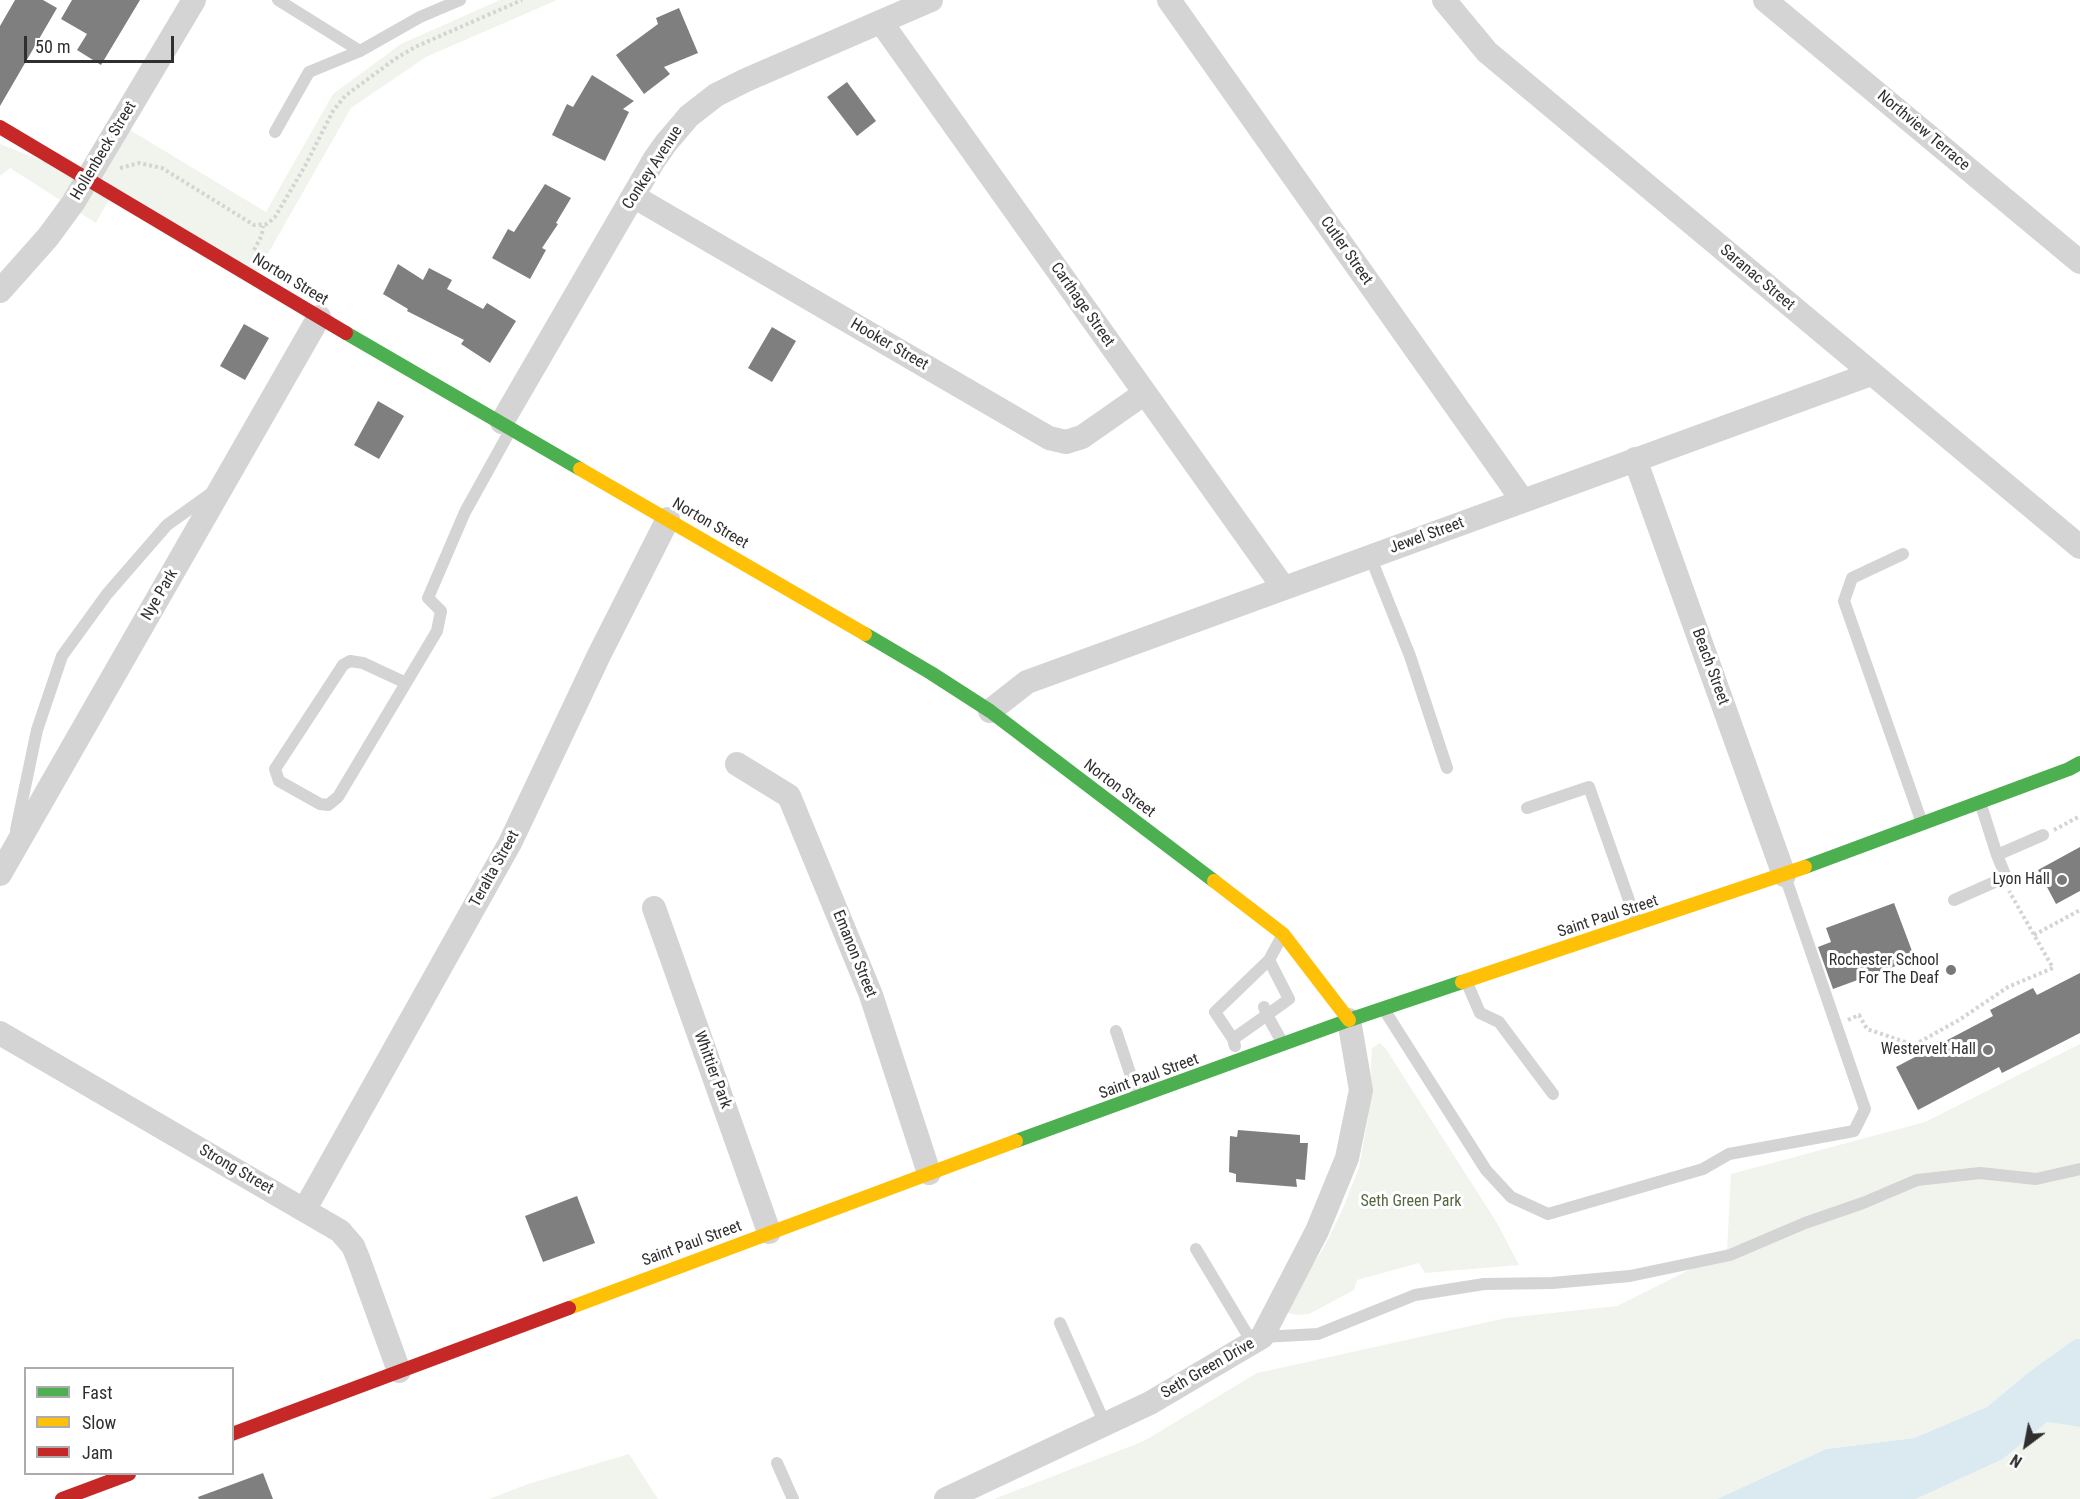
<!DOCTYPE html>
<style>
body{margin:0}
#map{position:relative;width:2080px;height:1499px;overflow:hidden;background:#fff;font-family:"Roboto Condensed",sans-serif}
canvas{display:block}
.legend{position:absolute;left:24px;top:1367px;width:210px;height:108px;box-sizing:border-box;background:#fff;border:2px solid #acacac;margin:0;padding:8px 10px;list-style:none;font-size:18px;color:#2f2f2f}
.legend li{display:flex;align-items:center;gap:12px;height:30px}
.legend b{width:30px;border:2px solid #acacac}
.north{position:absolute;left:1996px;top:1415px;width:60px;height:60px;-webkit-text-stroke:4px #fff;paint-order:stroke;rotate:212deg;font-size:16px;font-weight:700;line-height:24px;text-align:center;color:#2f2f2f}
.north::after{content:'';display:block;margin:auto;width:21px;height:27px;background:#2f2f2f;clip-path:polygon(50% 0,100% 100%,50% 72%,0 100%)}
.scale{position:absolute;left:24px;top:36px;width:150px;height:27px;box-sizing:border-box;border:3px solid #2f2f2f;border-top:0;padding-left:8px;font-size:18px;line-height:21px;white-space:nowrap;color:#2f2f2f;-webkit-text-stroke:4px #fff;paint-order:stroke}
</style>
<div id="map">
<canvas width="2080" height="1499"></canvas>
<ul class="legend">
<li><b style="height:8px;background:#4caf50"></b>Fast</li>
<li><b style="height:8px;background:#ffc107"></b>Slow</li>
<li><b style="height:8px;background:#c62828"></b>Jam</li>
</ul>
<div class="north">N</div>
<div class="scale">50 m</div>
</div>
<script>
const ctx = document.querySelector('canvas').getContext('2d');
ctx.lineJoin = 'round';
function fillPath(path, color) { ctx.fillStyle = color; ctx.fill(path, 'evenodd'); }
const shape = rows => new Path2D(rows.map(r => 'M' + r).join(''));
function strokePath(path, color, width, dash) { ctx.strokeStyle = color; ctx.lineWidth = width; ctx.lineCap = dash ? 'butt' : 'round'; ctx.setLineDash(dash || []); ctx.stroke(path); }
function write(font, color, halo, rows, align = 'center') {
  ctx.font = font + ' "Roboto Condensed",sans-serif'; ctx.lineWidth = 6; ctx.setLineDash([]); ctx.textBaseline = 'middle'; ctx.strokeStyle = halo; ctx.fillStyle = color; for (const [text, x, y, turn = 0] of rows) {
    ctx.save(); ctx.translate(x, y); ctx.rotate((+turn || 0) * Math.PI / 180); ctx.textAlign = isNaN(turn) ? turn : align; if (halo) ctx.strokeText(text, 0, 0); ctx.fillText(text, 0, 0); ctx.restore();
  }
}
fillPath(shape([
 [500,0,557,0,426,57,351,108,254,278,112,194,96,223,10,168,0,176,0,144,87,178,120,124,266,212,333,94,401,44],
 [1380,1043,1386,1049,1497,1223,1519,1265,1425,1273,1419,1263,1357,1280,1354,1290,1309,1314,1299,1315,1287,1313,1302,1282,1323,1249,1341,1213,1359,1168,1368,1117,1372,1048],
 [2080,1044,2080,1339,2075,1339,2029,1372,1987,1407,1914,1438,1826,1449,1717,1499,994,1499,1144,1441,1257,1373,1506,1318,1617,1306,1727,1251,1731,1174,1925,1122],
 [2047,1422,2080,1427,2080,1499,1916,1499,2003,1459],
 [629,1454,658,1499,489,1499,528,1484]
]), '#f1f4ec');
fillPath(shape([
 [2075,1339,2080,1339,2080,1427,2047,1422,2003,1459,1916,1499,1717,1499,1826,1449,1914,1438,1987,1407,2029,1372]
]), '#dbe9f0');
fillPath(shape([
 [15,0,43,0,57,8,0,106,0,26],
 [72,0,140,0,101,65,77,50,87,34,61,19],
 [679,8,698,53,664,67,670,74,644,94,616,55,658,24,656,18],
 [592,75,634,101,623,109,629,112,605,161,552,135,567,104,573,107],
 [847,82,876,121,857,136,827,97],
 [545,184,571,198,556,223,558,224,542,248,546,250,530,279,492,258,508,229,514,232],
 [398,264,423,280,429,268,452,280,447,289,483,309,487,303,516,321,490,363,461,344,464,340,407,311,408,309,383,294],
 [244,324,269,338,245,380,220,366],
 [772,327,796,341,772,382,748,368],
 [378,401,404,416,379,459,354,445],
 [2080,847,2080,891,2056,904,2038,870],
 [1894,903,1915,959,1833,989,1818,947,1831,942,1826,928],
 [2080,973,2080,1033,2002,1073,1999,1067,1918,1110,1896,1067,1993,1016,1990,1010,2033,988,2037,995],
 [1238,1130,1300,1135,1300,1143,1308,1143,1305,1180,1296,1179,1297,1187,1236,1182,1236,1174,1229,1172,1230,1136,1237,1137],
 [577,1196,595,1243,543,1262,525,1216],
 [263,1473,273,1499,199,1499,198,1497]
]), '#7f7f7f');
strokePath(shape([
 [120,168,139,163,162,168,254,225,267,224,275,217,305,166,333,111,345,96,395,59,415,47,522,0],
 [254,250,262,235,263,226],
 [2054,830,2080,816],
 [2034,935,2080,910],
 [1848,1020,1859,1015,1867,1029,1914,1045,1959,1020,2008,987,2053,968,2009,891]
]), '#d4d4d4', 4, [3, 3]);
strokePath(shape([
 [278,0,360,51,420,17,460,0],
 [275,132,309,72,360,51],
 [1903,554,1852,578,1844,601,1922,823],
 [1370,556,1410,656,1447,768],
 [406,683,363,663,350,661,343,665,275,769,279,781,320,804,328,805,338,797,437,631,441,611,428,598,465,512,511,429],
 [1981,805,1997,855],
 [1527,808,1589,787,1637,923],
 [16,830,37,730,62,656,107,594,167,525,213,492],
 [1954,900,2006,877,1997,855,2043,835],
 [1467,983,1480,1013,1499,1022,1553,1094],
 [1264,1007,1267,1015,1289,999,1269,960,1281,938],
 [1385,1011,1486,1170,1511,1197,1548,1214,1703,1169,1729,1154,1854,1131,1865,1109,1785,876],
 [1116,1031,1138,1097],
 [1233,1039,1215,1012,1269,960],
 [1235,1046,1233,1039,1267,1015,1282,1042],
 [1196,1249,1253,1344],
 [1060,1323,1105,1424],
 [1262,1337,1318,1334,1415,1295,1484,1284,1552,1283,1630,1276,1730,1255,1805,1223,1863,1203,1917,1180,1980,1173,2036,1179,2080,1169],
 [777,1463,793,1499]
]), '#d4d4d4', 12);
strokePath(shape([
 [1169,0,1523,501],
 [1444,0,1487,52,2080,547],
 [1765,0,2080,262],
 [881,22,1283,587],
 [633,196,1049,438,1066,442,1082,437,1145,393],
 [0,291,48,237,73,203,194,0],
 [502,422,654,160,666,143,689,116,716,95,746,80,931,0],
 [1635,459,1784,875],
 [990,711,1027,682,1871,374],
 [737,764,789,796,871,995,929,1173],
 [0,874,319,317],
 [654,908,769,1232],
 [0,1033,340,1231,353,1246,358,1258,399,1371],
 [305,1209,510,843,599,655,668,519],
 [946,1499,1150,1403,1262,1337,1317,1231,1347,1158,1361,1090,1349,1020]
]), '#d4d4d4', 24);
strokePath(shape([
 [346,333,580,469],
 [865,634,931,673,990,711,1214,881],
 [1805,867,2069,769,2080,763],
 [1016,1141,1349,1020,1462,982]
]), '#4caf50', 14);
strokePath(shape([
 [580,469,865,634],
 [1214,881,1283,934,1349,1020],
 [1462,982,1805,867],
 [569,1308,1016,1141]
]), '#ffc107', 14);
strokePath(shape([
 [0,127,346,333],
 [232,1434,569,1308],
 [62,1499,129,1474]
]), '#c62828', 14);
for (const [x, y, r, color] of [
 [2062,880,6,"#787878"],
 [1951,970,6,"#787878"],
 [1988,1050,6,"#787878"]
]) { const dot = new Path2D(); dot.arc(x, y, r, 0, 2 * Math.PI); ctx.fillStyle = color; ctx.fill(dot); strokePath(dot, '#fff', 2); }
write('16px', '#2f2f2f', '#fff', [
 ["Northview Terrace",1923,131,40],
 ["Hollenbeck Street",104,151,-59],
 ["Conkey Avenue",653,168,-57],
 ["Cutler Street",1346,251,55],
 ["Saranac Street",1757,278,40],
 ["Norton Street",290,280,31],
 ["Carthage Street",1082,305,55],
 ["Hooker Street",889,345,30],
 ["Norton Street",710,524,30],
 ["Jewel Street",1427,536,-20],
 ["Nye Park",160,595,-60],
 ["Beach Street",1710,667,70],
 ["Norton Street",1119,789,37],
 ["Teralta Street",495,869,-61],
 ["Saint Paul Street",1608,917,-18],
 ["Emanon Street",854,954,68],
 ["Whittier Park",712,1070,70],
 ["Saint Paul Street",1149,1077,-20],
 ["Strong Street",236,1170,30],
 ["Saint Paul Street",692,1244,-20],
 ["Seth Green Drive",1208,1369,-30]
]);
write('16px', '#2f2f2f', '#fff', [
 ["Lyon Hall",2050,880],
 ["Rochester School",1939,961],
 ["For The Deaf",1939,979],
 ["Westervelt Hall",1976,1050]
], 'right');
write('16px', '#53673f', '#fff', [
 ["Seth Green Park",1411,1202]
]);
</script>
